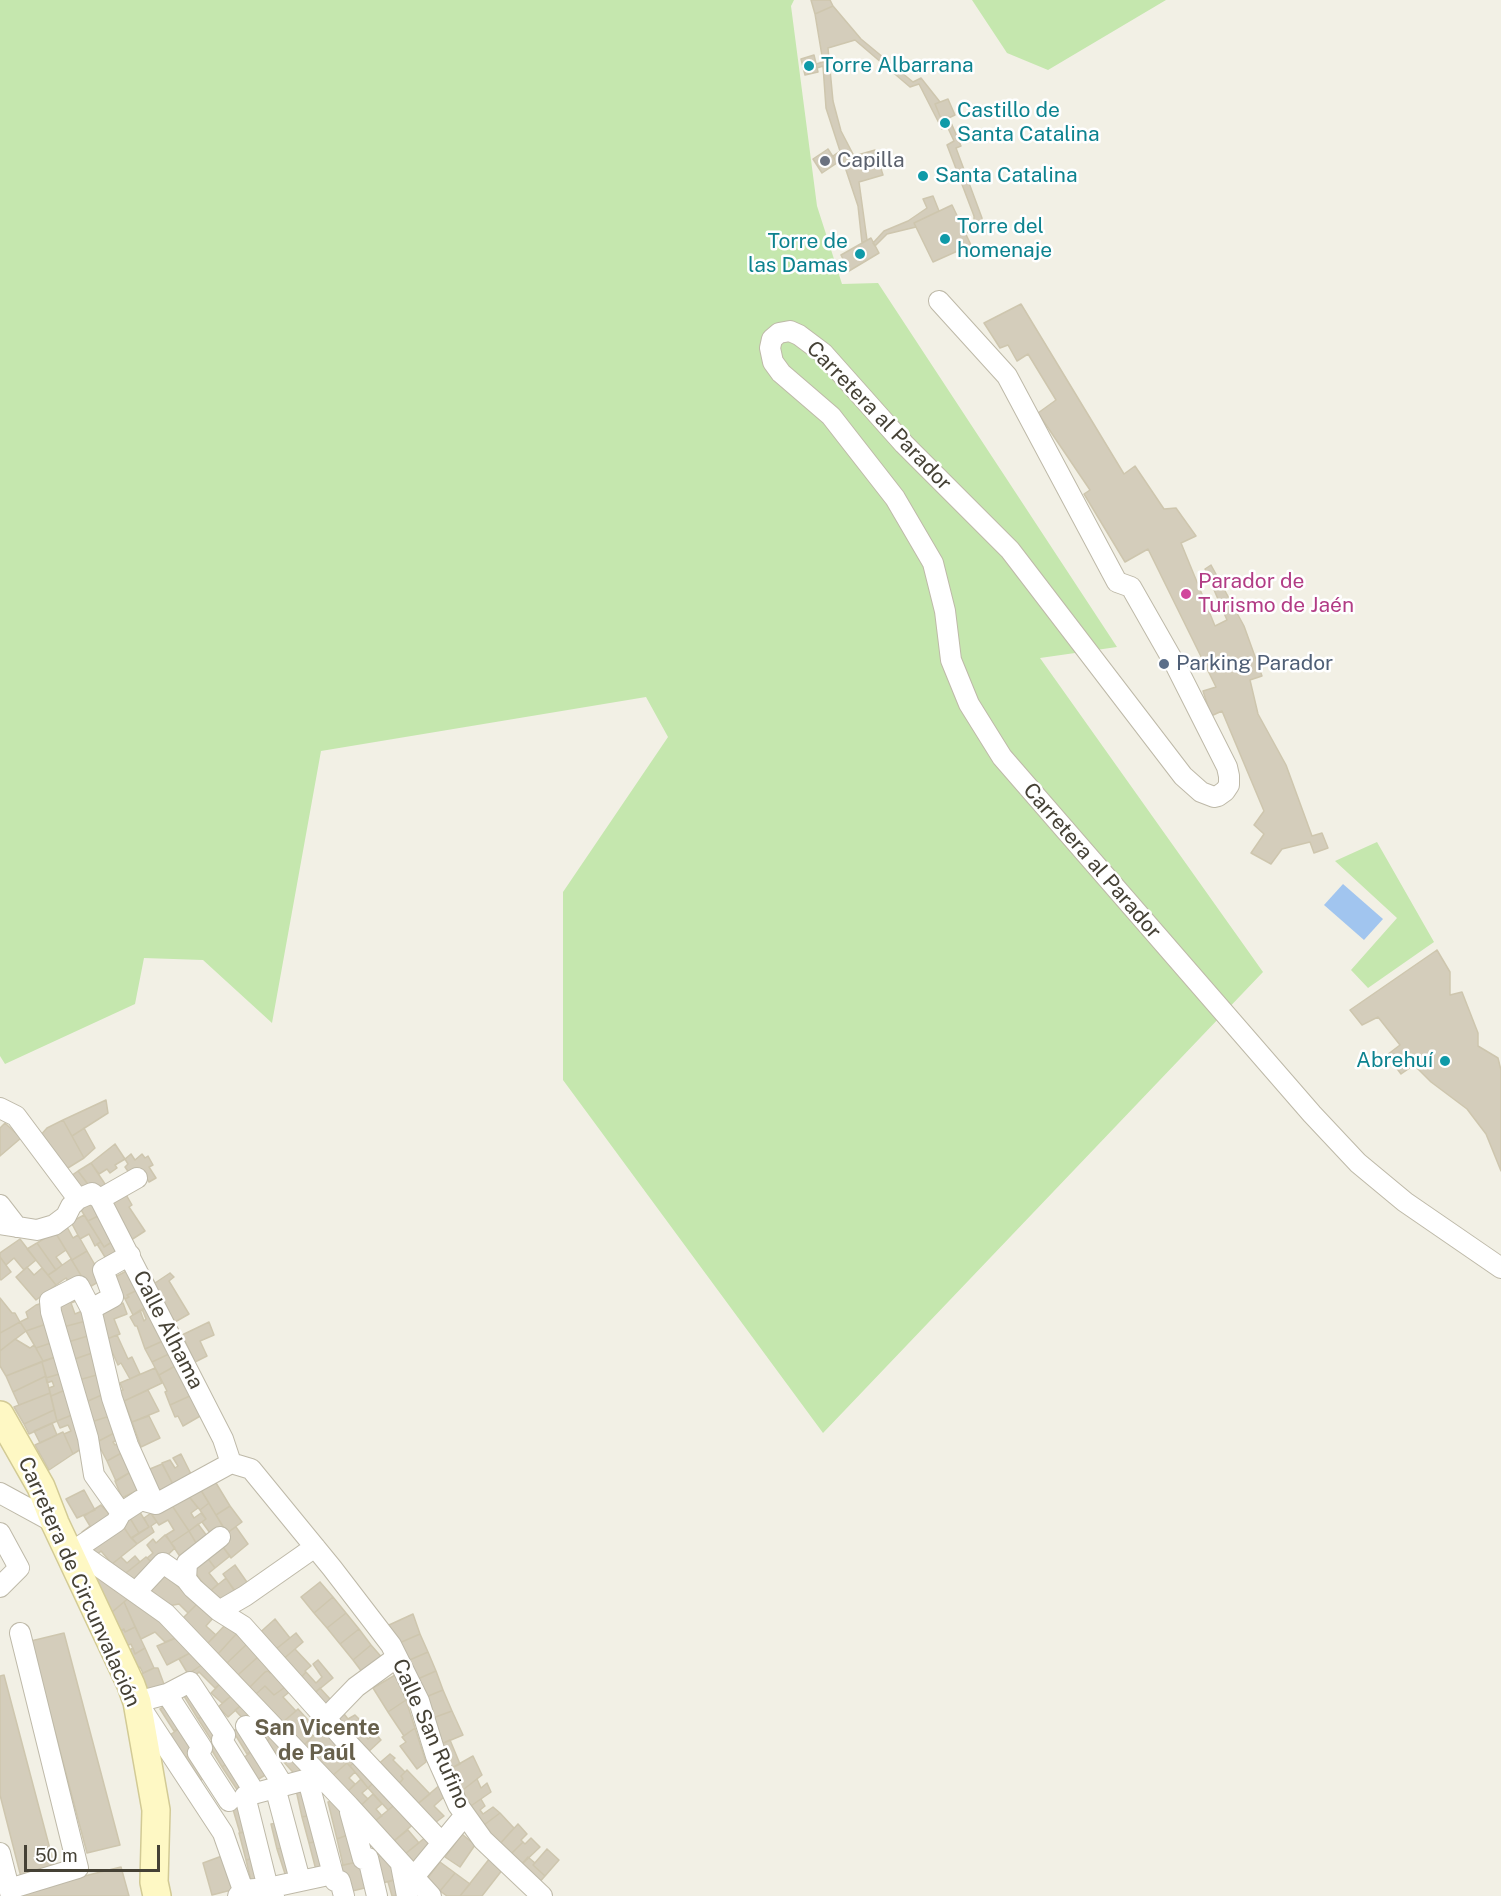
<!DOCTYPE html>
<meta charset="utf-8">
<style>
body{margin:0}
#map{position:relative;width:1501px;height:1896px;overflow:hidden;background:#f2f0e5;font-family:"Public Sans",sans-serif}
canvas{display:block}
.scale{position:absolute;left:24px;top:1845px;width:136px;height:27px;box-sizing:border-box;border:3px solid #454135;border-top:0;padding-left:8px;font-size:18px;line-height:21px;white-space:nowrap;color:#454135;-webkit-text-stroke:4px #fff;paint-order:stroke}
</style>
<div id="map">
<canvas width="1501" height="1896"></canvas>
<div class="scale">50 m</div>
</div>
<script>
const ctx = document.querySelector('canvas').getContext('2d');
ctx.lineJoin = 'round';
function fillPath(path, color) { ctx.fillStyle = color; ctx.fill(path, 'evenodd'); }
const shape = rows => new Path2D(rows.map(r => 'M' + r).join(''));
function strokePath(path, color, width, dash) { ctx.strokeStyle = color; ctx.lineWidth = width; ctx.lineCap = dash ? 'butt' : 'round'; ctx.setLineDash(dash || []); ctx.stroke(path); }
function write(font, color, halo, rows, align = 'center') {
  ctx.font = font + ' "Public Sans",sans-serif'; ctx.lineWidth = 5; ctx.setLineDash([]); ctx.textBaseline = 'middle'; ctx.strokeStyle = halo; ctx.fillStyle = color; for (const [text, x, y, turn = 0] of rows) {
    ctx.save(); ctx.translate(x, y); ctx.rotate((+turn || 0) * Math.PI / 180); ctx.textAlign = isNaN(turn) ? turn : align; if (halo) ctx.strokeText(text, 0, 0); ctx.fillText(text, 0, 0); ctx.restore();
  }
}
fillPath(shape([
 [0,0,794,0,791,6,817,206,842,284,878,283,1117,647,1040,658,1263,972,823,1433,563,1080,563,892,668,737,646,697,321,751,272,1023,203,960,144,958,135,1004,5,1064,0,1056],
 [972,0,1166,0,1048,70,1007,53],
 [1377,842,1434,942,1368,988,1351,970,1397,918,1335,861]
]), '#c5e7ae');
fillPath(shape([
 [1343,884,1383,919,1364,940,1324,905]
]), '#a1c5ef');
const building = shape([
 [811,0,830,0,833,6,815,14,811,0],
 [833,6,861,39,913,82,921,78,940,102,935,104,942,121,949,118,961,146,956,148,982,218,981,230,965,233,962,226,974,224,974,216,947,145,954,141,947,126,942,129,919,84,910,87,855,40,828,48,833,101,841,131,854,156,875,150,883,175,859,182,867,240,862,243,858,206,841,155,835,160,833,156,840,151,826,108,823,66,817,68,816,64,823,62,815,14,833,6],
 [814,55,818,72,805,75,801,59,814,55],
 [948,99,955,115,942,121,935,104,948,99],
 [828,149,837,163,822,173,813,159,828,149],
 [933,196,939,211,914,223,916,227,887,234,875,246,873,243,884,231,908,221,927,208,923,199,933,196],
 [952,205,971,245,933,262,914,223,952,205],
 [871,238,879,253,849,271,841,255,871,238],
 [1021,304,1124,474,1135,466,1164,509,1176,508,1196,536,1181,543,1215,626,1227,620,1205,569,1211,565,1244,626,1262,676,1250,680,1258,714,1286,765,1312,836,1322,833,1328,848,1314,853,1310,842,1282,849,1271,864,1251,853,1264,834,1254,825,1264,811,1222,711,1211,716,1203,691,1216,687,1148,549,1125,562,1084,494,1090,490,1038,413,1056,400,1028,354,1017,361,1008,345,1000,348,984,323,1021,304],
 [1437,950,1450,972,1450,995,1462,992,1478,1033,1478,1046,1498,1058,1501,1070,1501,1171,1486,1134,1467,1109,1431,1082,1414,1065,1401,1074,1387,1055,1400,1045,1378,1017,1362,1025,1350,1010,1437,950],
 [106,1100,108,1113,72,1136,63,1120,106,1100],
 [63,1120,84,1158,63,1171,39,1137,47,1128,63,1120],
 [5,1123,21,1138,0,1156,0,1128,5,1123],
 [84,1128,95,1148,84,1158,72,1136,84,1128],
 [115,1144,125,1159,115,1165,117,1168,110,1173,107,1169,99,1174,91,1163,115,1144],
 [131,1154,135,1160,142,1154,145,1158,148,1156,153,1165,149,1167,156,1178,149,1182,142,1171,132,1177,125,1167,128,1164,125,1159,131,1154],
 [91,1163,107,1187,95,1194,78,1171,91,1163],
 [78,1171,91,1188,82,1195,68,1178,78,1171],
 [124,1191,132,1205,129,1207,145,1231,128,1242,106,1203,124,1191],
 [97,1200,104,1213,88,1221,78,1205,97,1200],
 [104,1213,118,1238,104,1247,88,1221,104,1213],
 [84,1215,101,1242,95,1246,89,1234,80,1239,71,1222,84,1215],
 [66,1225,73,1238,78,1235,87,1251,72,1260,55,1232,66,1225],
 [55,1232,66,1250,56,1257,62,1265,56,1270,37,1243,55,1232],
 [118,1238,125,1253,108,1262,97,1244,101,1242,104,1247,118,1238],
 [20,1239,36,1260,24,1270,14,1258,6,1265,0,1257,0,1253,20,1239],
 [37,1243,56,1270,48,1275,27,1249,37,1243],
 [87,1251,103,1279,88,1288,72,1260,87,1251],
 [0,1257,11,1272,1,1280,0,1279,0,1257],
 [71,1259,82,1277,70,1284,66,1278,56,1285,48,1275,71,1259],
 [27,1267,34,1275,42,1268,56,1285,36,1300,16,1277,27,1267],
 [134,1267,144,1287,127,1295,129,1297,125,1299,113,1278,134,1267],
 [170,1273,174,1277,169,1281,189,1314,175,1322,149,1280,152,1278,155,1283,170,1273],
 [144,1287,154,1304,133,1315,125,1299,129,1297,127,1295,144,1287],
 [72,1294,76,1301,71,1303,75,1314,82,1311,86,1321,63,1327,54,1301,72,1294],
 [0,1298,12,1313,15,1313,20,1322,0,1333,0,1298],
 [46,1302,52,1322,26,1331,20,1322,28,1318,26,1312,36,1305,46,1302],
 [123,1303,127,1314,114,1319,120,1334,107,1339,99,1313,123,1303],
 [154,1304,165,1340,145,1349,137,1326,135,1326,130,1317,140,1310,144,1321,146,1319,142,1309,154,1304],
 [86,1321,91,1335,68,1342,63,1327,86,1321],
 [20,1322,26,1331,0,1351,0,1333,20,1322],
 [52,1322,57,1341,36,1348,26,1331,52,1322],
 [209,1322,214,1335,200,1341,207,1356,195,1362,182,1335,209,1322],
 [91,1335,95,1352,72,1360,68,1342,91,1335],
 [117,1335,128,1359,132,1357,140,1374,130,1379,121,1363,118,1365,109,1345,107,1339,117,1335],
 [15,1339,30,1348,34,1345,43,1361,6,1376,0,1366,0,1351,15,1339],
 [165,1340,171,1353,152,1362,145,1349,165,1340],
 [57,1341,61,1355,43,1361,36,1348,57,1341],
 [95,1352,100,1374,79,1380,72,1360,95,1352],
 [171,1353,177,1365,159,1375,152,1362,171,1353],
 [61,1355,66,1372,46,1378,42,1362,61,1355],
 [42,1362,46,1376,13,1392,6,1376,42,1362],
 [177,1365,192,1395,170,1405,165,1392,167,1391,159,1375,177,1365],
 [155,1368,162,1383,120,1403,116,1392,123,1390,120,1383,155,1368],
 [66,1372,70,1388,51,1396,49,1388,54,1386,52,1381,47,1383,46,1378,66,1372],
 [100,1374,106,1393,86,1402,79,1380,100,1374],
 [46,1376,50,1393,19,1405,13,1392,46,1376],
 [70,1388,77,1413,57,1421,51,1396,70,1388],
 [148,1390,159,1411,132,1422,124,1401,148,1390],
 [50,1393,54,1410,24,1424,14,1407,50,1393],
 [106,1393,113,1415,91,1422,86,1402,106,1393],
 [192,1395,202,1415,183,1426,178,1416,175,1417,170,1405,192,1395],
 [54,1410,57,1421,29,1434,24,1424,54,1410],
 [77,1413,86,1446,73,1454,64,1434,71,1431,68,1425,60,1428,57,1421,77,1413],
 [113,1415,116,1432,97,1442,91,1422,113,1415],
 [149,1416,160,1438,141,1447,132,1422,149,1416],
 [52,1423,57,1435,40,1443,34,1431,52,1423],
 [63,1432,73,1454,49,1470,35,1445,63,1432],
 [116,1432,119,1439,113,1442,115,1445,121,1442,125,1451,107,1461,97,1442,116,1432],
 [125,1451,134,1470,116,1481,107,1461,125,1451],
 [181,1454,191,1474,176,1490,162,1463,170,1460,175,1468,178,1466,173,1458,181,1454],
 [162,1464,176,1490,158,1499,145,1471,162,1464],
 [134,1470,142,1488,122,1498,115,1481,134,1470],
 [213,1478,230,1506,216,1515,199,1487,213,1478],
 [199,1487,209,1503,200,1510,187,1494,199,1487],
 [84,1490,95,1510,77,1518,66,1499,84,1490],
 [187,1494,198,1508,191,1513,194,1518,201,1513,206,1519,189,1531,171,1504,187,1494],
 [209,1503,224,1529,213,1537,202,1522,206,1519,200,1510,209,1503],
 [171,1504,189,1531,171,1543,166,1535,174,1530,168,1520,159,1525,152,1515,171,1504],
 [101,1505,116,1522,84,1540,82,1532,90,1526,84,1516,101,1505],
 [230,1506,242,1522,227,1533,216,1515,230,1506],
 [138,1509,149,1527,139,1533,128,1515,138,1509],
 [151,1513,157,1522,151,1526,154,1532,137,1544,132,1538,149,1527,144,1518,151,1513],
 [128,1515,139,1533,131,1538,119,1520,128,1515],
 [119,1520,131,1538,137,1544,112,1564,101,1551,94,1557,86,1548,119,1520],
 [198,1524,210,1540,199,1548,189,1531,198,1524],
 [236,1527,248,1544,231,1558,220,1543,227,1533,236,1527],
 [189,1531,199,1548,183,1561,171,1543,189,1531],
 [165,1535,175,1548,156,1566,147,1558,153,1553,147,1545,153,1539,156,1543,165,1535],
 [220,1543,230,1556,215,1568,206,1556,220,1543],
 [135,1556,140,1562,122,1576,112,1564,121,1557,127,1563,135,1556],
 [206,1556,215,1568,209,1573,218,1584,209,1592,192,1568,206,1556],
 [146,1557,156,1566,138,1587,122,1576,146,1557],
 [235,1565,251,1588,238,1595,223,1574,235,1565],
 [91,1572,132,1595,110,1614,91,1572],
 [162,1572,181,1589,183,1587,199,1602,188,1613,179,1604,168,1606,147,1588,162,1572],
 [226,1578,237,1595,220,1607,209,1592,226,1578],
 [320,1582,333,1597,314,1613,301,1597,320,1582],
 [132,1595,183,1635,165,1642,155,1632,141,1639,124,1602,132,1595],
 [333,1597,346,1613,327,1628,314,1613,333,1597],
 [124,1602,135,1627,125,1632,124,1629,115,1633,107,1616,124,1602],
 [199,1602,214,1617,206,1626,216,1635,207,1644,182,1619,199,1602],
 [346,1613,359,1629,340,1644,327,1628,346,1613],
 [413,1614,420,1634,397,1644,389,1625,413,1614],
 [275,1619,290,1638,271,1653,256,1636,275,1619],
 [228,1622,238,1632,218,1654,207,1644,228,1622],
 [135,1627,145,1648,135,1654,131,1644,121,1648,115,1633,124,1629,125,1632,135,1627],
 [359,1629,371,1645,353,1660,340,1644,359,1629],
 [238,1632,248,1643,227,1663,218,1654,238,1632],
 [64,1633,120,1845,87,1853,31,1641,64,1633],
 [296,1633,303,1642,280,1662,271,1653,296,1633],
 [420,1634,428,1652,405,1662,397,1644,420,1634],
 [183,1635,190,1653,167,1665,157,1646,183,1635],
 [248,1643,260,1655,238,1675,227,1663,248,1643],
 [371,1645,384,1660,365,1676,353,1660,371,1645],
 [133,1648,135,1654,145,1648,154,1668,143,1673,140,1667,130,1671,123,1654,133,1648],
 [295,1649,311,1666,305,1671,306,1672,298,1681,280,1662,295,1649],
 [428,1652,436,1671,413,1681,405,1662,428,1652],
 [190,1653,206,1662,188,1674,179,1659,190,1653],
 [260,1655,273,1669,270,1673,268,1671,265,1672,250,1687,238,1675,260,1655],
 [318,1660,333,1678,311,1696,298,1681,306,1672,316,1683,322,1677,313,1664,318,1660],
 [206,1662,224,1680,215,1688,199,1672,192,1679,188,1674,206,1662],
 [154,1668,158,1668,165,1687,149,1695,145,1684,142,1686,137,1676,154,1668],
 [273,1669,288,1685,274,1695,265,1686,256,1694,250,1687,265,1672,268,1671,270,1673,273,1669],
 [436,1671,443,1690,421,1699,413,1681,436,1671],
 [4,1675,55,1868,21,1877,0,1795,0,1676,4,1675],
 [395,1675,406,1700,388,1712,373,1688,395,1675],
 [224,1680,236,1692,222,1703,211,1693,224,1680],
 [288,1685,292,1690,283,1697,296,1711,283,1722,256,1694,265,1686,274,1695,288,1685],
 [320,1688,331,1700,327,1713,311,1696,320,1688],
 [193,1689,209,1712,198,1719,184,1696,193,1689],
 [443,1690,452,1711,430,1719,421,1699,443,1690],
 [236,1692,245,1702,228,1717,218,1707,236,1692],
 [406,1700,415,1728,404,1736,388,1712,406,1700],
 [245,1702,275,1733,260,1747,246,1722,235,1710,245,1702],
 [170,1703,184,1725,174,1731,160,1709,170,1703],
 [298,1709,309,1721,304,1726,313,1736,303,1746,283,1722,298,1709],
 [341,1710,348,1719,355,1715,362,1722,347,1735,332,1719,341,1710],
 [452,1711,463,1735,439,1745,430,1719,452,1711],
 [209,1712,218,1737,212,1741,198,1719,209,1712],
 [184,1725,199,1748,185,1758,170,1735,184,1725],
 [243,1725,257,1748,247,1754,233,1731,243,1725],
 [325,1725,340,1741,318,1762,303,1746,325,1725],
 [356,1725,368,1739,375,1733,381,1740,366,1754,347,1735,356,1725],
 [415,1728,426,1762,417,1769,400,1746,406,1742,402,1737,415,1728],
 [275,1733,309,1771,299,1779,266,1742,275,1733],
 [218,1737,233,1759,222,1767,208,1744,218,1737],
 [450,1740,460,1764,450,1769,439,1745,450,1740],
 [340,1741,357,1760,350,1766,347,1763,331,1777,318,1762,340,1741],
 [257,1748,272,1771,257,1780,243,1758,257,1748],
 [194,1752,209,1775,200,1781,185,1758,194,1752],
 [390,1754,395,1758,393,1760,405,1772,401,1776,403,1779,396,1787,376,1766,390,1754],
 [473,1756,482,1775,459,1793,450,1769,473,1756],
 [233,1759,249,1784,238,1791,222,1767,233,1759],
 [357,1760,376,1780,368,1788,350,1766,357,1760],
 [347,1763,355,1772,349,1778,355,1784,346,1793,331,1777,347,1763],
 [407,1770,430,1794,414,1807,396,1787,403,1779,401,1776,407,1770],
 [361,1779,368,1788,362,1793,368,1799,358,1808,346,1793,361,1779],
 [477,1779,481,1788,487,1783,491,1792,465,1810,459,1793,477,1779],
 [376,1780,397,1803,388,1810,368,1788,376,1780],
 [441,1784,445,1796,434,1806,444,1816,431,1826,414,1807,441,1784],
 [309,1787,316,1814,302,1817,296,1790,309,1787],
 [373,1794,382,1804,376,1809,382,1816,371,1824,358,1808,373,1794],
 [481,1799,485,1806,480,1810,483,1814,493,1807,500,1813,480,1828,465,1810,481,1799],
 [337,1800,350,1834,337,1839,328,1802,337,1800],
 [245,1803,252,1830,240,1833,232,1806,245,1803],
 [397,1803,416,1822,389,1845,371,1824,397,1803],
 [500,1813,514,1828,498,1846,480,1828,500,1813],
 [316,1814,323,1840,309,1843,302,1817,316,1814],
 [283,1822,289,1847,277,1849,271,1824,283,1822],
 [518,1824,527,1834,521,1840,523,1842,508,1857,498,1846,518,1824],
 [252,1830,258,1857,246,1860,239,1833,252,1830],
 [408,1830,419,1843,400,1858,389,1845,408,1830],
 [350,1834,362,1861,343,1865,337,1839,350,1834],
 [462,1834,475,1845,460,1867,445,1857,462,1834],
 [427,1836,430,1855,411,1870,400,1858,427,1836],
 [531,1838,540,1847,519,1867,508,1857,523,1842,525,1844,531,1838],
 [323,1840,330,1867,316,1870,309,1843,323,1840],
 [289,1847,296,1875,286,1877,277,1849,289,1847],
 [547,1849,559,1860,545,1876,533,1865,547,1849],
 [230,1853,239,1888,212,1895,203,1863,230,1853],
 [383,1855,400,1878,376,1885,369,1859,383,1855],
 [258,1857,264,1883,252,1885,246,1860,258,1857],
 [528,1857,535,1863,533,1865,545,1876,537,1885,519,1867,528,1857],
 [490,1858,503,1869,482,1896,460,1896,490,1858],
 [362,1861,373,1886,344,1893,335,1867,362,1861],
 [440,1862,455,1873,440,1891,426,1880,440,1862],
 [121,1867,129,1896,24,1896,23,1891,121,1867],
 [455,1873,470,1884,460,1896,447,1896,440,1891,455,1873],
 [400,1878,404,1896,392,1896,388,1882,400,1878]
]);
fillPath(building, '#d4cdbb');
strokePath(building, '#cec6ae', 1.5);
const street = shape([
 [939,301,1007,376,1117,582,1131,587,1176,666,1227,767,1229,776,1229,785,1225,791,1218,796,1214,797,1201,792,1183,776,1010,550,904,444,823,353,799,335,790,331,779,333,772,339,770,348,773,362,781,373,831,416,895,498,933,563,945,611,951,660,969,704,1002,757,1312,1114,1358,1163,1405,1202,1501,1268],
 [0,1108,16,1116,78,1199],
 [100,1199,223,1439,231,1463],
 [0,1205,17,1227],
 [0,1224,37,1230,54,1225,66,1216,71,1206,78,1199,92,1193,100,1199,137,1178],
 [91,1309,112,1398,128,1445,154,1503],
 [231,1463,251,1469,332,1568,391,1645,419,1701,436,1756,458,1805,483,1840,542,1896],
 [0,1493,55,1523],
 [121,1513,94,1475,88,1438,51,1312,50,1301,79,1286,91,1309,113,1297,103,1270,130,1255],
 [0,1533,19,1568,0,1587],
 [63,1541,166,1614,349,1806,431,1896],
 [76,1549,116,1522,121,1513,141,1500,156,1504,231,1463],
 [186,1579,187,1563,220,1537],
 [136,1592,163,1563,186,1579,193,1588,219,1611,243,1626,344,1739,442,1843],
 [219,1611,245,1596,315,1547],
 [167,1694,190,1682,225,1735,222,1740,255,1793],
 [326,1718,356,1687,397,1657],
 [246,1726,283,1785],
 [308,1780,333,1874],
 [275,1787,300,1880],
 [245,1796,320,1776],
 [245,1796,268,1888,274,1896],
 [229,1801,198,1753,202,1748,167,1694,137,1702,223,1833,243,1890],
 [350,1812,363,1859,368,1858,377,1896],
 [0,1853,11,1896],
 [401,1865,407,1896],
 [413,1878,465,1815],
 [9,1889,78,1868,20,1633],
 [238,1896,243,1890,268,1888,333,1874,335,1881,340,1881,344,1896]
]);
const secondary = shape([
 [0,1415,41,1487,55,1523,131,1685,137,1702,156,1810,154,1882,157,1896]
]);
strokePath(street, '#beb9a8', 22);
strokePath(secondary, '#d2ca95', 30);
strokePath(street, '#fff', 20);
strokePath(secondary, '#fef8c4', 27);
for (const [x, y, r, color] of [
 [809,66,6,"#0f9aa8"],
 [945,123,6,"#0f9aa8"],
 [825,161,6,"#6b7280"],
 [923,176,6,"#0f9aa8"],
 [945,239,6,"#0f9aa8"],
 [860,254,6,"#0f9aa8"],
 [1186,594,6,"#d1479c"],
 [1164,664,6,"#5c6f8a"],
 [1445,1061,6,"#0f9aa8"]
]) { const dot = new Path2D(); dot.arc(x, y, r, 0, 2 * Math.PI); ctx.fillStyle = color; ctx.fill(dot); strokePath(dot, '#fff', 2); }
write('21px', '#0d838f', '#fff', [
 ["Torre Albarrana",821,66],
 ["Castillo de",957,111],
 ["Santa Catalina",957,135],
 ["Santa Catalina",935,176],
 ["Torre del",957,227],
 ["homenaje",957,251],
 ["Torre de",848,242,"right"],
 ["las Damas",848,266,"right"],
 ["Abrehuí",1433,1061,"right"]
], 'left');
write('21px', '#5b616d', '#fff', [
 ["Capilla",837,161]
], 'left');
write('21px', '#454135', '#fff', [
 ["Carretera al Parador",879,416,46],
 ["Carretera al Parador",1092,861,49],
 ["Calle Alhama",168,1330,63],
 ["Carretera de Circunvalación",79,1582,66],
 ["Calle San Rufino",431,1734,66]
]);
write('21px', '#b23c85', '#fff', [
 ["Parador de",1198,582],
 ["Turismo de Jaén",1198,606]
], 'left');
write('21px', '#4e5e75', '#fff', [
 ["Parking Parador",1176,664]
], 'left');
write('bold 22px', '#67604c', '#fff', [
 ["San Vicente",317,1728],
 ["de Paúl",317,1753]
]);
</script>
